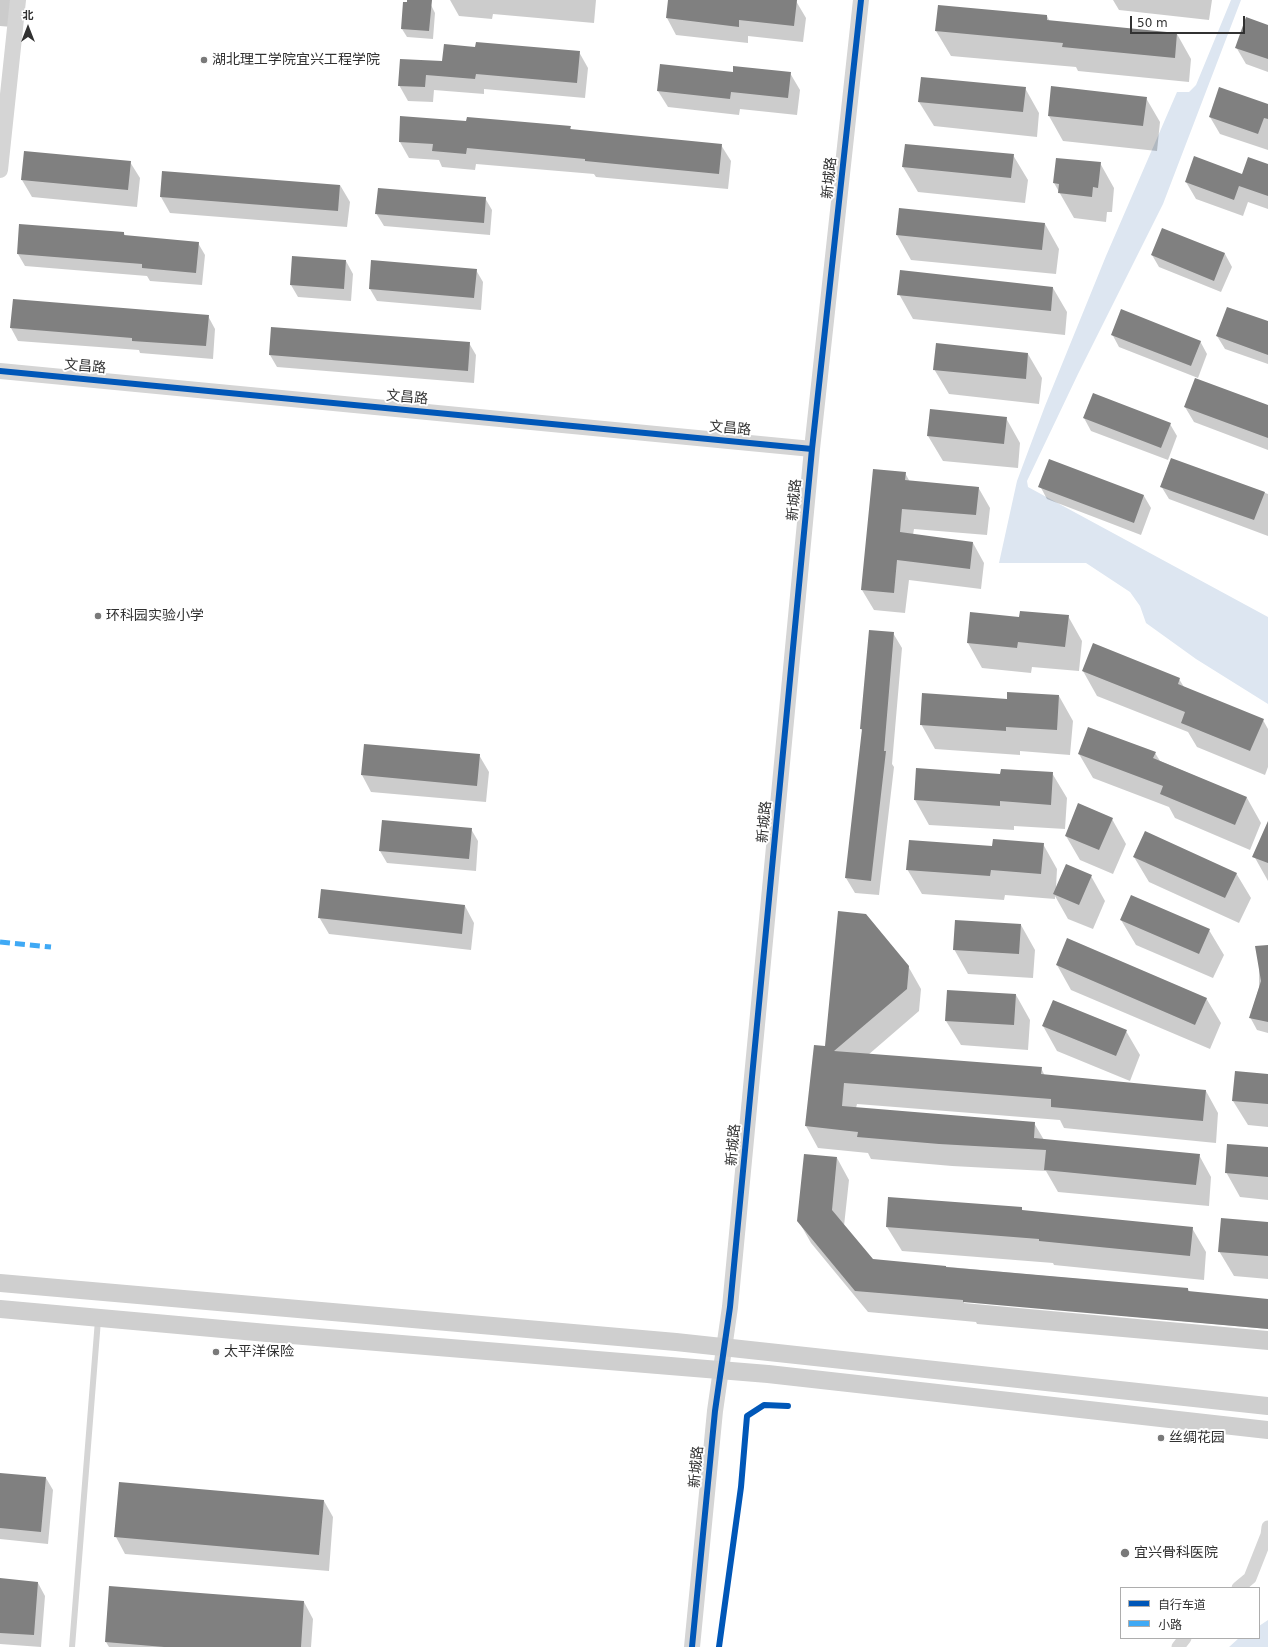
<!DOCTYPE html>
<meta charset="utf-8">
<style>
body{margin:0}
#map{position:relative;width:1268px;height:1647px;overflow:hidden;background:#fff;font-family:"DejaVu Sans","Noto Sans SC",sans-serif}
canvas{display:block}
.legend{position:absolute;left:1120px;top:1587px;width:140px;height:52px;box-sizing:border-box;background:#fff;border:1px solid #adadad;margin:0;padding:5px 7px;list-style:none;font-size:12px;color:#313131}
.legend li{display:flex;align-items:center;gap:8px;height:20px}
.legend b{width:20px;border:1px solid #adadad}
.north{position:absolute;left:8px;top:8px;width:40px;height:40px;-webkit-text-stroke:3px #fff;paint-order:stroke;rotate:0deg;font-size:11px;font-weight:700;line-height:16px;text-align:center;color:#313131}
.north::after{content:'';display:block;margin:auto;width:14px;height:18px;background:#313131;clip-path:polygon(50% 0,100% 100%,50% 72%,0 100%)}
.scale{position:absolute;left:1130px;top:16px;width:115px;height:18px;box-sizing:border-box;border:2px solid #313131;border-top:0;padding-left:5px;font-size:12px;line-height:14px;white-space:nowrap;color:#313131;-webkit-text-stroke:3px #fff;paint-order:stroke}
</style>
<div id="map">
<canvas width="1268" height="1647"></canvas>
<ul class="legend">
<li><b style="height:5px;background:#0057b8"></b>自行车道</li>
<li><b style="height:5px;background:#3fa9f5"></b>小路</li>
</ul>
<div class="north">北</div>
<div class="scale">50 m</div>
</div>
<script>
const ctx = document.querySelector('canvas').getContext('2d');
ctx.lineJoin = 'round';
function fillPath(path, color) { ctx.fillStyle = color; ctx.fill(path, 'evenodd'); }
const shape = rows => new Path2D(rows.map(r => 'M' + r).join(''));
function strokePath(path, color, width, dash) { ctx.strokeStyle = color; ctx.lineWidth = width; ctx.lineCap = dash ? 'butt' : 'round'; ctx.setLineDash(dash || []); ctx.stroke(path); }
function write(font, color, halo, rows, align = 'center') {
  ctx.font = font + ' "DejaVu Sans","Noto Sans SC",sans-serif'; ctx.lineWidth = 4; ctx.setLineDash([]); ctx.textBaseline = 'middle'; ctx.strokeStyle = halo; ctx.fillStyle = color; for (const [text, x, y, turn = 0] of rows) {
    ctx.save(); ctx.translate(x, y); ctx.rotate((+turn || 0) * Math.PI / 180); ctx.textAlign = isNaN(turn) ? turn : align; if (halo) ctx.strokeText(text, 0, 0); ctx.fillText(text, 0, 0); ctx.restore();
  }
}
fillPath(shape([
 [1231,0,1241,0,1163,204,1078,374,1027,481,1028,487,1268,617,1268,704,1196,659,1146,623,1140,606,1130,592,1086,563,999,563,1017,481,1045,406,1106,256,1177,92,1189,92,1196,85],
 [1268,1620,1268,1647,1229,1647,1239,1638,1259,1638,1259,1626]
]), '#dde6f1');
fillPath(shape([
 [0,0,14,0,12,27,0,26],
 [450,0,596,0,594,23,493,14,492,19,459,16],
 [669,0,796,1,806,18,803,42,748,36,748,43,676,35,667,18],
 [1113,0,1212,0,1209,20,1119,10],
 [404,3,431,5,435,13,433,39,407,37,402,29],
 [939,6,1047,16,1050,22,1177,34,1191,59,1189,82,1078,71,1076,67,951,56,936,31],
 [1268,26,1268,72,1246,64,1236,47],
 [579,52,588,68,585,98,484,89,484,94,434,90,433,102,408,101,399,85,443,62],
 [734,73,790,73,800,90,797,115,740,109,739,115,668,107,658,91],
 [1025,88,1039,113,1037,137,934,126,919,102],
 [1146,98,1160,122,1157,151,1063,141,1049,116],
 [1268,104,1268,150,1220,134,1210,117],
 [467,122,570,127,572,131,721,145,731,161,728,189,596,177,594,174,476,164,475,170,442,167,439,160,409,158,400,142],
 [906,145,1013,155,1028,180,1025,203,918,192,903,167],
 [130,162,140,178,137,207,32,197,22,180],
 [1100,163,1114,188,1112,212,1107,212,1106,222,1074,218,1054,183],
 [1268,165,1268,209,1248,202,1243,216,1196,199,1186,182,1243,175],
 [340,185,350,202,347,227,170,213,161,197],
 [485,198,492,210,490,235,384,226,376,213],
 [1045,224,1059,249,1056,274,911,260,897,235],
 [1163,229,1225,254,1232,267,1221,292,1159,267,1152,255],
 [124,233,125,236,198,243,205,255,202,285,150,281,147,276,25,266,18,254],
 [346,261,353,274,351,301,298,297,291,285],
 [476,270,483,282,481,310,377,301,370,289],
 [1053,288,1067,312,1065,335,913,319,899,294],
 [14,300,208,316,215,329,213,359,140,353,139,350,18,341,11,328],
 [1268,323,1268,364,1225,349,1217,336],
 [1112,334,1200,341,1207,354,1198,378,1119,347],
 [469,343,476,355,474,383,277,367,270,355],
 [1028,354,1042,378,1039,404,949,394,934,369],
 [1268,406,1268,450,1194,422,1185,407],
 [1006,418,1020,443,1018,468,943,461,928,436],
 [1084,418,1170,424,1177,436,1168,460,1091,431],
 [1171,459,1268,494,1268,536,1169,499,1161,486],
 [905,473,910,482,978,487,990,508,987,535,914,529,913,535,973,543,984,563,981,589,909,580,905,613,874,610,862,590],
 [1040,486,1144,496,1151,508,1141,535,1047,499],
 [1068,616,1082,641,1079,671,1032,667,1031,673,982,668,968,643,1020,618],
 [893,633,902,648,892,764,894,767,879,895,855,893,846,878,863,732,861,729],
 [1083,671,1179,679,1184,687,1263,720,1268,729,1268,767,1265,775,1197,747,1188,732,1097,696],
 [1059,696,1073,721,1070,755,1020,751,1020,755,935,749,921,724,1007,701],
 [365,745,479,755,489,772,486,802,371,792,362,775],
 [1155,753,1160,761,1247,798,1261,823,1250,850,1175,818,1169,807,1093,778,1079,754],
 [1052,773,1067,798,1065,829,1014,826,1014,830,929,825,915,800,1001,775],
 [1112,819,1126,844,1113,874,1080,860,1066,836],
 [471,829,478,841,476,871,387,863,380,851],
 [1268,833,1268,881,1254,856],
 [1043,844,1057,869,1056,888,1091,876,1105,901,1093,929,1068,919,1055,896,1055,899,1005,895,1004,900,922,894,907,869,993,847],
 [1134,857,1236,873,1251,898,1239,923,1149,882],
 [465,906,474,923,471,950,329,934,319,917],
 [1121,920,1209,930,1224,955,1213,978,1136,945],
 [1021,925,1035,950,1033,978,968,974,954,949],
 [1268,946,1268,1033,1257,1030,1250,1017,1259,988,1259,965],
 [1057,965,1206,998,1221,1023,1210,1049,1071,990],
 [908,966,921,989,919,1011,868,1055,1041,1068,1045,1076,1206,1091,1218,1113,1216,1143,1064,1128,1060,1120,857,1104,856,1108,1034,1123,1044,1140,1199,1155,1211,1177,1209,1206,1058,1192,1046,1171,952,1166,871,1159,868,1153,818,1148,806,1126,826,1047],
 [1016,995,1030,1020,1028,1050,961,1045,946,1021],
 [1043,1026,1126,1031,1140,1055,1130,1081,1057,1051],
 [1268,1075,1268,1127,1248,1125,1233,1101],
 [1268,1148,1268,1200,1240,1197,1226,1172],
 [837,1158,849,1180,844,1226,873,1260,1188,1289,1190,1292,1268,1300,1268,1329,964,1301,964,1303,1268,1331,1268,1350,977,1324,976,1322,868,1312,811,1243,798,1220],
 [1021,1208,1023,1211,1192,1228,1206,1252,1204,1280,1054,1265,1053,1263,902,1251,887,1227],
 [1268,1223,1268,1279,1234,1276,1219,1251],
 [0,1474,46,1478,53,1490,48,1544,0,1539],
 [324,1501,333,1517,329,1571,125,1554,116,1537],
 [0,1580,38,1583,45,1596,41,1647,0,1644],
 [110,1587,304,1602,313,1619,311,1647,109,1647,106,1642]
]), '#0003');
fillPath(shape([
 [407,0,432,0,429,31,401,29,403,2,407,2],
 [668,0,797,0,794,26,739,20,739,27,666,18],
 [938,5,1047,15,1047,20,1177,33,1175,58,1062,47,1063,43,935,31],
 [1246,17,1268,25,1268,59,1235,48],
 [476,42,580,51,577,83,476,74,475,79,426,75,425,87,398,86,400,59,442,61,444,44,475,47],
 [660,64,733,72,733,66,791,72,788,98,731,92,730,99,657,91],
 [921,77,1026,87,1023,112,918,102],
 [1051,86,1147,97,1143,126,1048,116],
 [1219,87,1268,104,1268,119,1264,118,1258,134,1209,117],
 [400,116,466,121,467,117,571,126,570,129,722,144,719,174,585,161,585,159,467,148,466,154,432,151,433,144,399,142],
 [905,144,1014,154,1011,178,902,167],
 [24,151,131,161,128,190,21,180],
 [1194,156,1242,174,1248,157,1268,164,1268,196,1239,186,1234,200,1185,182],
 [1056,158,1101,162,1098,188,1093,187,1092,197,1058,193,1059,184,1053,183],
 [162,171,340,185,338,211,160,197],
 [378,188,486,197,484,223,375,214],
 [899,208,1045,223,1042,250,896,235],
 [19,224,124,232,124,235,199,242,196,273,142,268,142,264,17,254],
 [1162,228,1225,253,1214,281,1151,255],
 [292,256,346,260,344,289,290,285],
 [371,260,477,269,474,298,369,289],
 [900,270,1053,287,1051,311,897,295],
 [13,299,209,315,206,346,132,341,132,338,10,328],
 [1227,307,1268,321,1268,355,1216,336],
 [1121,309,1201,341,1191,366,1111,335],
 [271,327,470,342,468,371,269,355],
 [936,343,1028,353,1026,379,933,370],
 [1195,378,1268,405,1268,438,1184,407],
 [1093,393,1171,423,1161,448,1083,418],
 [930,409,1007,417,1004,444,927,436],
 [1171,458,1265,492,1254,520,1160,487],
 [1049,459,1144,495,1134,523,1038,487],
 [873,469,906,472,905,480,979,487,976,515,902,509,900,532,973,542,970,569,897,560,894,593,861,590],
 [1020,611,1069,615,1065,647,1018,642,1017,648,967,643,970,612,1019,617],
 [869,630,894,632,884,751,886,751,871,881,845,878,862,729,860,729],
 [1093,643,1180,678,1178,684,1264,719,1250,751,1181,723,1185,712,1082,671],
 [1007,692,1059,695,1057,730,1006,727,1006,731,920,725,922,693,1007,699],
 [1088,727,1156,752,1153,758,1247,797,1235,825,1160,794,1163,786,1078,754],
 [364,744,480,754,477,786,361,775],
 [916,768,1000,774,1001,769,1053,772,1051,805,1000,801,1000,806,914,800],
 [1078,803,1113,818,1099,850,1065,836],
 [382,820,472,828,469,859,379,851],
 [1268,821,1268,863,1252,857],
 [1145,831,1237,873,1225,898,1133,857],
 [993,839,1044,843,1041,874,991,870,990,876,906,870,909,840,992,846],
 [1066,864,1092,875,1079,905,1053,894],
 [321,889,465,905,462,934,318,918],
 [1131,895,1210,929,1199,954,1120,920],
 [838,911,866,914,909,966,907,989,834,1051,1042,1067,1041,1074,1206,1090,1203,1121,1051,1107,1051,1099,844,1083,842,1106,1035,1122,1034,1138,1200,1154,1196,1185,1044,1170,1046,1150,939,1144,857,1137,858,1132,805,1126,814,1045,825,1046],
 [955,920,1021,924,1019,954,953,950],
 [1067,938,1207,998,1195,1025,1056,965],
 [1268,945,1268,1022,1249,1018,1261,981,1255,946],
 [947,990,1016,994,1014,1025,945,1021],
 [1053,1000,1127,1030,1116,1056,1042,1026],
 [1235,1071,1268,1074,1268,1104,1232,1101],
 [1227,1144,1268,1147,1268,1177,1225,1173],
 [804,1154,837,1157,832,1210,873,1259,946,1266,946,1267,1188,1288,1188,1291,1268,1299,1268,1329,963,1302,963,1300,855,1291,797,1221],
 [888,1197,1022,1207,1022,1210,1193,1227,1190,1256,1039,1241,1039,1239,886,1227],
 [1221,1218,1268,1222,1268,1256,1218,1252],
 [0,1473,46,1477,41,1532,0,1528],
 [119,1482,324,1500,319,1555,114,1537],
 [0,1578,38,1582,34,1635,0,1633],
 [109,1586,304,1601,301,1647,164,1647,105,1642]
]), '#808080');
strokePath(shape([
 [72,1647,98,1320]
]), '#d5d5d5', 6);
strokePath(shape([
 [1238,1588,1250,1578,1267,1535,1268,1527],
 [1178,1647,1185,1638]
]), '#d5d5d5', 13);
strokePath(shape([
 [0,170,18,0],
 [0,371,812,449],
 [692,1647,715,1411,730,1307,812,449,861,0]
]), '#d5d5d5', 16);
strokePath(shape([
 [0,1283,676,1342,1268,1406],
 [0,1309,267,1333,768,1374,1268,1430]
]), '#cfcfcf', 18);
strokePath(shape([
 [0,942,51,947]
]), '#3fa9f5', 5, [10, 5]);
strokePath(shape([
 [0,371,812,449],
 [692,1647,715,1411,730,1307,812,449,861,0],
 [719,1647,741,1487,747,1416,764,1405,788,1406]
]), '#0057b8', 6);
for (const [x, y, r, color] of [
 [204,60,4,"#797979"],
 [98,616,4,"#797979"],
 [216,1352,4,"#797979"],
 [1161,1438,4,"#797979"],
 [1125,1553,5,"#797979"]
]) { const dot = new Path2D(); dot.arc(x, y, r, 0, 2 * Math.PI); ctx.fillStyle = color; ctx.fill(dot); strokePath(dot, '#fff', 1.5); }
write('14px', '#313131', '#fff', [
 ["湖北理工学院宜兴工程学院",212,60],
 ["环科园实验小学",106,616],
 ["太平洋保险",224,1352],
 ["丝绸花园",1169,1438],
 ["宜兴骨科医院",1134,1553]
], 'left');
write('14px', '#313131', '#fff', [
 ["新城路",830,178,-84],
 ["文昌路",85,367,5],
 ["文昌路",407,398,5],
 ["文昌路",730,429,5],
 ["新城路",795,500,-85],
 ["新城路",765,822,-85],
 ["新城路",734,1145,-85],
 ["新城路",697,1467,-85]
]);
</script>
